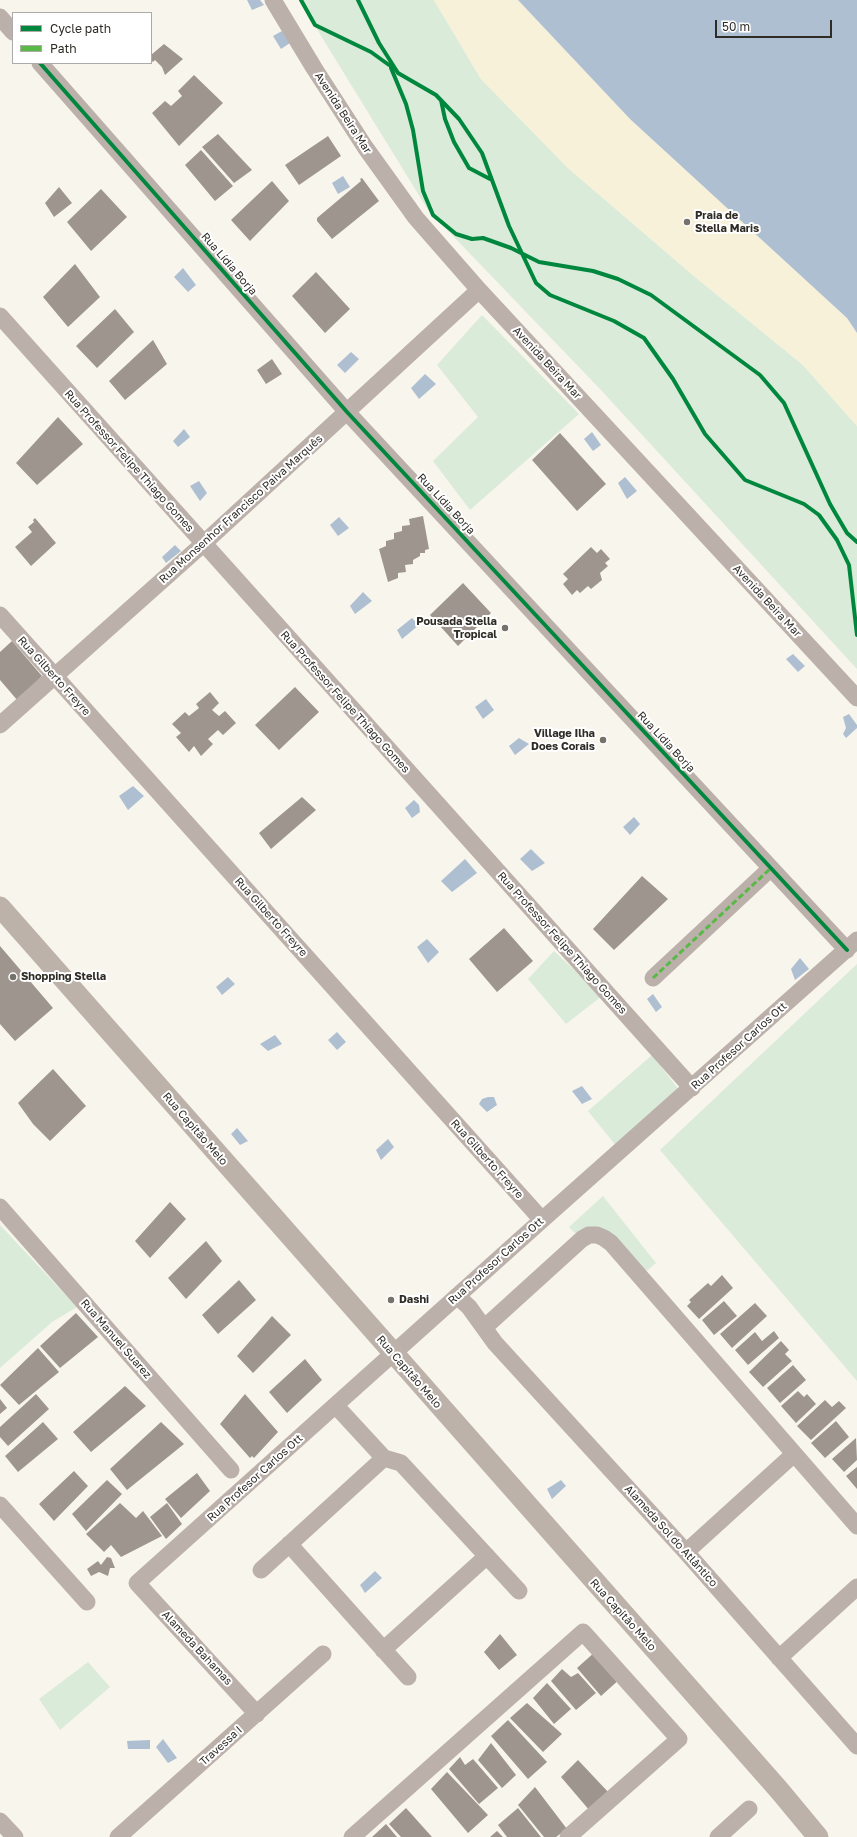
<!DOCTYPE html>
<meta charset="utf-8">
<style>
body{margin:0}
#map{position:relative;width:857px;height:1837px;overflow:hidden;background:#f8f5ec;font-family:"Golos Text",sans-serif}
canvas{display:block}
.legend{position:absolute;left:12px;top:12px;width:140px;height:52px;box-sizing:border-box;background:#fff;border:1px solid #acaba8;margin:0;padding:5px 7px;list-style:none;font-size:12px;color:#2f2c26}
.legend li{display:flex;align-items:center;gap:8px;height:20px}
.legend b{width:20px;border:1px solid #acaba8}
.scale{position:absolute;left:715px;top:20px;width:117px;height:18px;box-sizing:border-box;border:2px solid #2f2c26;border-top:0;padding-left:5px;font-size:12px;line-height:14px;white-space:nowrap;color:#2f2c26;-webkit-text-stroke:3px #fff;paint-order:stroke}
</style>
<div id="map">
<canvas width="857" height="1837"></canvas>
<ul class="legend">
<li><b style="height:5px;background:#00873e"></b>Cycle path</li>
<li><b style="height:5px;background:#58b947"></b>Path</li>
</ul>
<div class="scale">50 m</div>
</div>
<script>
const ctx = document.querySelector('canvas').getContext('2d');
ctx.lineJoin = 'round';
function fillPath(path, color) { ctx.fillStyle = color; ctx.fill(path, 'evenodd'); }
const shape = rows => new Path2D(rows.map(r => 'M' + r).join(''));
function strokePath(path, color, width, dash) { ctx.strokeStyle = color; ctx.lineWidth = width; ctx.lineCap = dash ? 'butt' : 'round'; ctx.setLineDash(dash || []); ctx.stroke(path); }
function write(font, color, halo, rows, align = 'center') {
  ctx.font = font + ' "Golos Text",sans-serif'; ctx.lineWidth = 4; ctx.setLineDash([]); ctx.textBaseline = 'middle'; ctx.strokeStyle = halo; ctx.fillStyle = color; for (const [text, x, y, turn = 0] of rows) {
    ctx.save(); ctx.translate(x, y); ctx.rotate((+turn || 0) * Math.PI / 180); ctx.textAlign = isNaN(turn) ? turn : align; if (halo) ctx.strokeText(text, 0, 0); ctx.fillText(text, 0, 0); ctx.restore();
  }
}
fillPath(shape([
 [299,0,434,0,481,79,568,168,694,276,803,365,857,426,857,669,600,389,428,210],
 [482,315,579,414,470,510,433,461,478,417,437,365],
 [554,951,602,996,566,1024,528,979],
 [857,964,857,1381,660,1150],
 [652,1055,680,1091,617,1147,588,1111],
 [603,1196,656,1263,644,1273,602,1229,578,1236,569,1227],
 [0,1225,77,1307,52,1322,0,1368],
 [88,1662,110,1687,60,1730,39,1699]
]), '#daebd9');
fillPath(shape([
 [434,0,518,0,630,119,847,318,857,333,857,426,803,365,694,276,568,168,481,79]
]), '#f8f1d9');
fillPath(shape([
 [247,0,260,0,264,5,252,10],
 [518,0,857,0,857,333,847,318,630,119],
 [282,31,290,43,281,49,273,36],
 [343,176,350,187,338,194,332,183],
 [183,268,196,285,188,292,174,277],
 [351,352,359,359,345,373,337,365],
 [425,374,436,384,419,399,411,388],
 [184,429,190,437,178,447,173,441],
 [592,432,601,445,593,451,584,439],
 [625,477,637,491,627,499,618,483],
 [199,481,207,493,200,501,190,486],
 [339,517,349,528,338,536,330,525],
 [175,545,181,551,166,563,162,557],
 [363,592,372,601,355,614,350,606],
 [412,618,419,625,402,639,397,630],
 [793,654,805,666,798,672,786,659],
 [486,699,494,710,483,719,475,707],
 [849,714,857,725,857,728,846,738,843,734,846,728,843,717],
 [519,738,529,744,515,755,509,746],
 [133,786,144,796,128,810,119,796],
 [414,800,419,805,420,812,412,818,405,808],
 [634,817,640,824,630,835,623,827],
 [531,849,545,863,532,871,520,859],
 [465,859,477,873,452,892,441,881],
 [427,939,439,952,428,963,417,947],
 [800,958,809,969,795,980,791,969],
 [228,977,235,984,222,995,216,987],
 [653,994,662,1007,656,1012,647,999],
 [337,1032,346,1042,337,1050,328,1040],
 [275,1035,282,1044,268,1051,260,1044],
 [582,1086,592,1099,582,1104,572,1091],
 [488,1097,494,1097,497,1105,487,1112,479,1104,482,1099],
 [237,1128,248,1141,240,1145,231,1134],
 [388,1139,394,1147,381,1160,376,1150],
 [561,1480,566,1486,552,1499,547,1489],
 [375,1571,382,1578,365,1593,360,1585],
 [163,1739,177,1758,168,1763,156,1747],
 [150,1740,150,1749,128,1749,127,1741]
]), '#aebfd1');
fillPath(shape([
 [164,44,183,59,165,75,162,67,155,60,153,62,151,60,151,55],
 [194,75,223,103,179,146,152,113,165,101,171,106,182,96,178,91],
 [218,134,252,170,234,183,202,147],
 [328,136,341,156,299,185,285,165],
 [201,150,233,186,215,201,185,165],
 [362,178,379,201,332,239,317,221,317,218,361,181,360,179],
 [272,181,289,201,250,241,231,220],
 [59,187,72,203,54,217,45,203],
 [101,189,127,217,91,251,67,222],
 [75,264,100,297,68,327,43,297],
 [316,272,350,309,325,333,292,296],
 [115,309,134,332,97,368,76,346],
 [153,340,167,364,125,400,109,381],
 [272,359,282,374,266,384,257,370],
 [58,417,83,444,37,485,16,463],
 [560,433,606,484,577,511,532,460],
 [423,516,429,549,425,550,425,553,420,553,420,556,413,560,413,564,405,565,406,572,398,573,398,578,388,582,379,549,386,546,386,541,394,539,394,533,402,531,402,526,410,525,409,519],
 [35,518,56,543,31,566,15,547,32,532,28,527,34,522,33,520],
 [591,547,597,553,601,549,610,559,605,563,608,566,600,573,602,580,591,589,588,586,580,593,577,590,572,595,563,584,568,579,563,574],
 [463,583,491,613,458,646,430,615],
 [12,641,42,676,18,701,0,680,0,652],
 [295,687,319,712,279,750,255,725],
 [210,692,219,703,212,710,219,716,225,711,236,723,223,735,218,730,208,739,213,744,201,756,194,746,189,752,176,737,181,733,172,724,185,712,189,716,199,708,196,704],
 [302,797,316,810,271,849,259,833],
 [642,876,668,899,614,950,593,929],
 [504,928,533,961,497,992,469,959],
 [0,946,53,1008,15,1041,0,1024],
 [53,1069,86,1106,50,1141,33,1124,18,1103],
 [170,1202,186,1219,150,1258,135,1241],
 [206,1241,222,1261,186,1299,168,1278],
 [722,1275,733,1288,699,1319,687,1306,691,1302,689,1300,708,1283,711,1286],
 [239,1280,256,1300,218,1334,202,1315],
 [724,1301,737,1316,714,1335,702,1320],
 [755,1303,767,1316,732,1348,720,1334],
 [76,1313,98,1337,60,1368,40,1346],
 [272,1316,291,1335,253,1373,237,1356],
 [774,1331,779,1338,748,1365,735,1350,755,1332,762,1341],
 [781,1341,789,1350,785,1354,792,1361,763,1387,749,1372],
 [38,1348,59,1372,19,1405,0,1385],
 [305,1359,322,1380,287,1413,269,1392],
 [793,1365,806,1380,780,1403,767,1388],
 [125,1386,146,1406,91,1452,73,1432],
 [798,1391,804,1397,807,1394,816,1404,796,1423,781,1406],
 [36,1394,49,1409,8,1446,0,1437,0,1427],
 [245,1394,278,1432,254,1458,252,1456,250,1458,220,1424],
 [0,1399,7,1408,0,1414],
 [825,1400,832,1407,839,1401,846,1408,811,1440,797,1426],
 [836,1421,849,1437,825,1458,811,1443],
 [43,1422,58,1439,18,1472,5,1456],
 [161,1422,184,1444,127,1490,110,1469],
 [856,1438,857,1460,844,1472,832,1459],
 [857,1467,857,1489,846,1476],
 [74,1471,88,1486,54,1521,39,1504],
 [197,1473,210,1491,181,1518,165,1499],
 [107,1480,122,1494,86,1531,72,1514],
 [120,1503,136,1518,143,1511,162,1536,121,1557,111,1545,104,1552,86,1534],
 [167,1503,182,1524,166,1539,150,1517],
 [107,1557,111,1558,115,1568,110,1568,108,1576,99,1572,91,1576,87,1569,98,1561,101,1565],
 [500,1634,517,1655,499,1670,484,1652],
 [596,1651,621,1678,601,1696,577,1668],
 [562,1669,571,1677,578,1673,596,1693,576,1710,551,1681],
 [547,1683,571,1709,554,1724,533,1698],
 [527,1703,562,1734,543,1752,510,1718],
 [508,1720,547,1762,528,1779,491,1736],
 [491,1743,516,1775,502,1788,478,1760],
 [460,1757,465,1765,473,1759,498,1788,479,1804,449,1769],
 [578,1760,610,1794,590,1811,561,1777],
 [447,1772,488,1815,468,1833,431,1789],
 [535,1787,567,1829,556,1837,544,1837,518,1805],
 [406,1808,432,1837,401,1837,389,1824],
 [518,1808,541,1837,507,1837,498,1825],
 [386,1824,397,1837,372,1837],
 [497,1831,503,1837,490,1837]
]), '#9e968e');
strokePath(shape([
 [273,0,314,68,365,147,416,218,479,290,857,698],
 [0,17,13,32],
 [40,63,347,412,847,950],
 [0,316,692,1088],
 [0,615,542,1220],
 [0,725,203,544,479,290],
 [653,978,771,868],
 [0,1207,231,1470],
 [457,1296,469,1307,495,1343,686,1552,857,1746],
 [485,1327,582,1239,589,1235,597,1235,604,1238,611,1243,857,1526],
 [336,1406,384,1458,401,1463,519,1591],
 [0,1505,87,1602],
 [289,1544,408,1677],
 [686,1552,794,1454],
 [261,1570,384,1458],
 [383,1650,487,1556],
 [779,1658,857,1587],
 [257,1714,137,1583,542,1220,857,940],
 [0,1821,15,1837],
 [118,1837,323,1654],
 [352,1837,583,1632,679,1739,568,1837],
 [718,1837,749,1809]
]), '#bcb0ab', 17);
strokePath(shape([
 [0,907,779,1790,818,1837]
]), '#bdb2aa', 21);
strokePath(shape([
 [653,978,771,868]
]), '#58b947', 3, [6, 3]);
strokePath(shape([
 [301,0,315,25,371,52,389,65],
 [358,0,379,43,398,73,436,95,459,119,482,153,509,226,536,283,550,295,614,321,644,338,673,379,705,434,745,480,804,504,819,515,837,540,849,565,857,635],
 [40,63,347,412,847,950],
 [391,68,406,104,413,130,423,191,433,215,456,234,472,239,483,238,511,248,539,262,593,271,618,279,651,295,760,375,784,403,830,504,847,533,857,542],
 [441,100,445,119,454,142,469,168,490,179]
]), '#00873e', 4);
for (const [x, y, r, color] of [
 [687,222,4,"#75726b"],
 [505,628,4,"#75726b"],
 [603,740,4,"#75726b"],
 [13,977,4,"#75726b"],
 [391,1300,4,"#75726b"]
]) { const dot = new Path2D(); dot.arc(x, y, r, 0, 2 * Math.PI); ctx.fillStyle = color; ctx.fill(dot); strokePath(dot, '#fff', 1.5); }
write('11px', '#2f2c26', '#fff', [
 ["Avenida Beira Mar",343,113,57],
 ["Rua Lídia Borja",229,264,49],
 ["Avenida Beira Mar",547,363,47],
 ["Rua Professor Felipe Thiago Gomes",129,461,48],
 ["Rua Lídia Borja",446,504,47],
 ["Rua Monsenhor Francisco Paiva Marquês",241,509,-42],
 ["Avenida Beira Mar",767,601,47],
 ["Rua Gilberto Freyre",54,676,48],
 ["Rua Professor Felipe Thiago Gomes",345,702,48],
 ["Rua Lídia Borja",666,742,47],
 ["Rua Gilberto Freyre",271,917,48],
 ["Rua Professor Felipe Thiago Gomes",562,943,48],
 ["Rua Profesor Carlos Ott",739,1046,-42],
 ["Rua Capitão Melo",195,1129,49],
 ["Rua Gilberto Freyre",487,1159,48],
 ["Rua Profesor Carlos Ott",496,1261,-42],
 ["Rua Manuel Suarez",116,1339,49],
 ["Rua Capitão Melo",409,1372,49],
 ["Rua Profesor Carlos Ott",255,1478,-42],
 ["Alameda Sol do Atlântico",671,1536,48],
 ["Rua Capitão Melo",623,1615,48],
 ["Alameda Bahamas",197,1648,47],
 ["Travessa I",221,1746,-42]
]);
write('bold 11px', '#2f2c26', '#fff', [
 ["Praia de",695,216],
 ["Stella Maris",695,229],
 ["Pousada Stella",497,622,"right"],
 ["Tropical",497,635,"right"],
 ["Village Ilha",595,734,"right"],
 ["Does Corais",595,747,"right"],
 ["Shopping Stella",21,977],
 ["Dashi",399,1300]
], 'left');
</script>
